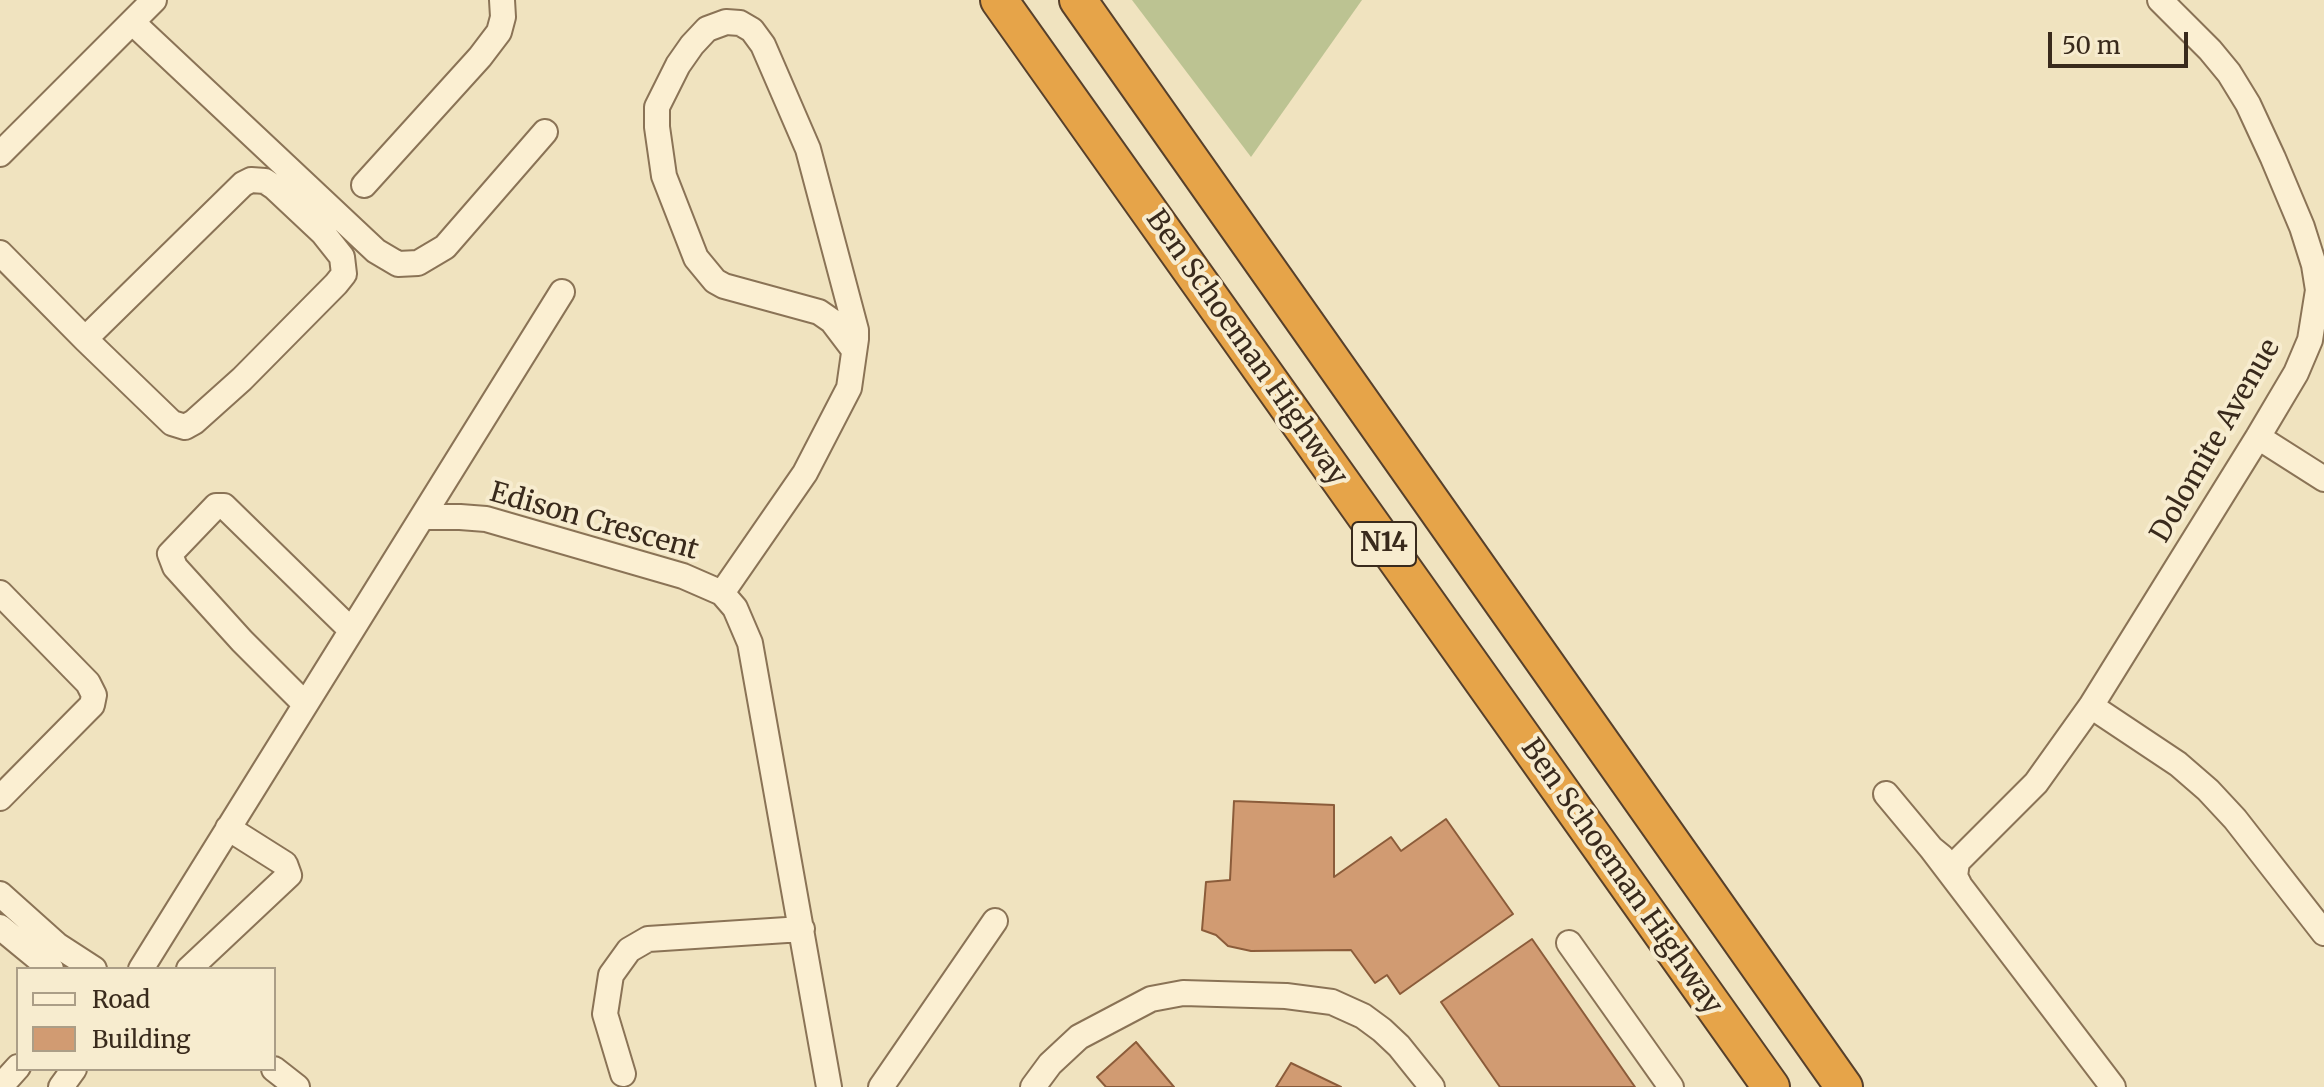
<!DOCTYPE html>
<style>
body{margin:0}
#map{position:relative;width:2324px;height:1087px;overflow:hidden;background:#f0e3bf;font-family:Merriweather,serif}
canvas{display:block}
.legend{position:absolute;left:16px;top:967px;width:260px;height:104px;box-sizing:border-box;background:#f7eccf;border:2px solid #ab9e87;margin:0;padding:10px 14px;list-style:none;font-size:24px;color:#392a1c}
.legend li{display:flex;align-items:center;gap:16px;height:40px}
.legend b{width:40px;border:2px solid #ab9e87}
.scale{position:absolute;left:2048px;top:32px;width:140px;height:36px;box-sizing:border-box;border:4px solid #392a1c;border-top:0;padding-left:10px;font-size:24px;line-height:28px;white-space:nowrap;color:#392a1c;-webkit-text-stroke:6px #f7eccf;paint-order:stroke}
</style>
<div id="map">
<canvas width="2324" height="1087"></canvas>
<ul class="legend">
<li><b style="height:10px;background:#fbefd2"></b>Road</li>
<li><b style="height:22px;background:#d19b72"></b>Building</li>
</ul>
<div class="scale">50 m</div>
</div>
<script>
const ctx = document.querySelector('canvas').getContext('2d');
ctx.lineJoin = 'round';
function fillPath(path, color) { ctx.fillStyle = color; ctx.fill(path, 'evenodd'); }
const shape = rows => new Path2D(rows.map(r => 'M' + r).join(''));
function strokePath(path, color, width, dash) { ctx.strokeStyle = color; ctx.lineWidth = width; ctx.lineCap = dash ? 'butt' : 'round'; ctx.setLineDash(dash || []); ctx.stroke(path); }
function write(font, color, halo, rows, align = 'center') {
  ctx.font = font + ' Merriweather,serif'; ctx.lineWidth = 8; ctx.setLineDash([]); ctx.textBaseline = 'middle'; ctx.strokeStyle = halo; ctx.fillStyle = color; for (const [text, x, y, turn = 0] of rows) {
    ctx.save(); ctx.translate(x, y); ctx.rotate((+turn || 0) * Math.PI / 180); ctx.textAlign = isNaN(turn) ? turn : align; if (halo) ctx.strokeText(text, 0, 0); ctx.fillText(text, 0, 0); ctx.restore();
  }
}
fillPath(shape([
 [1132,0,1362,0,1251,157]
]), '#bcc392');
const building = shape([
 [1234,801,1334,805,1334,877,1391,837,1401,851,1446,819,1513,914,1400,994,1387,975,1375,983,1351,950,1251,951,1228,946,1216,935,1202,930,1206,882,1230,880,1234,801],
 [1532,939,1635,1087,1500,1087,1441,1002,1532,939],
 [1136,1042,1174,1087,1106,1087,1097,1077,1136,1042],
 [1291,1063,1341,1087,1276,1087,1291,1063]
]);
fillPath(building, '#d19b72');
strokePath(building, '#8b5c3a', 2);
const minor = shape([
 [132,22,376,251,398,264,418,263,445,247,545,132],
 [0,154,154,0],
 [364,185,480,57,499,32,503,17,502,0],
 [0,253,85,339,172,423,185,427,194,422,242,379,336,284,344,274,342,257,323,233,274,187,265,181,251,180,243,184,85,339],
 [2258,437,2324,479],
 [423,517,460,517,486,519,683,576,722,593,735,608,750,643,829,1087],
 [0,593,88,683,94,695,92,705,85,712,0,798],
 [722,593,805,473,849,388,856,339,856,330,808,149,763,45,752,30,740,23,726,22,707,29,692,45,678,65,657,107,657,127,664,176,696,258,715,281,724,286,819,312,832,321,854,350],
 [305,704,242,641,175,567,170,554,216,506,224,506,351,630],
 [2091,706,2178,764,2208,790,2235,819,2324,933],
 [1886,794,1931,848,1942,857],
 [1931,848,2113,1087],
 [1959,884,1955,876,1957,862,2036,783,2091,706,2258,437,2296,373,2310,340,2318,290,2314,265,2302,227,2273,158,2248,104,2229,73,2210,50,2160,0],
 [0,894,57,945,94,969],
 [0,927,51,969],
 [1569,943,1671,1087],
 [141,969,562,292],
 [189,969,289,875,285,864,228,828],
 [274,1069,297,1087],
 [623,1074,605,1014,611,975,629,950,648,939,802,929],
 [0,1087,18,1067],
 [61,1087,74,1069],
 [881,1087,995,921],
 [1033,1087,1050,1064,1079,1037,1151,999,1183,993,1286,996,1332,1002,1363,1016,1382,1030,1399,1046,1432,1087]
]);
const highway = shape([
 [999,0,1771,1087],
 [1078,0,1844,1087]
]);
strokePath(minor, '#8a7356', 28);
strokePath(highway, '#57402b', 40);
strokePath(minor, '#fbefd2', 24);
strokePath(highway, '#e6a449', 36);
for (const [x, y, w] of [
 [1384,544,64]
]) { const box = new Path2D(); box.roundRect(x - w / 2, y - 22, w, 44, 6); ctx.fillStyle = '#f7eccf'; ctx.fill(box); strokePath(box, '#392a1c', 2); }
write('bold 26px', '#392a1c', null, [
 ["N14",1384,544]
]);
write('28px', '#392a1c', '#f7eccf', [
 ["Ben Schoeman Highway",1246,348,55],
 ["Dolomite Avenue",2216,441,-60],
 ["Edison Crescent",594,522,16],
 ["Ben Schoeman Highway",1621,877,55]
]);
</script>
